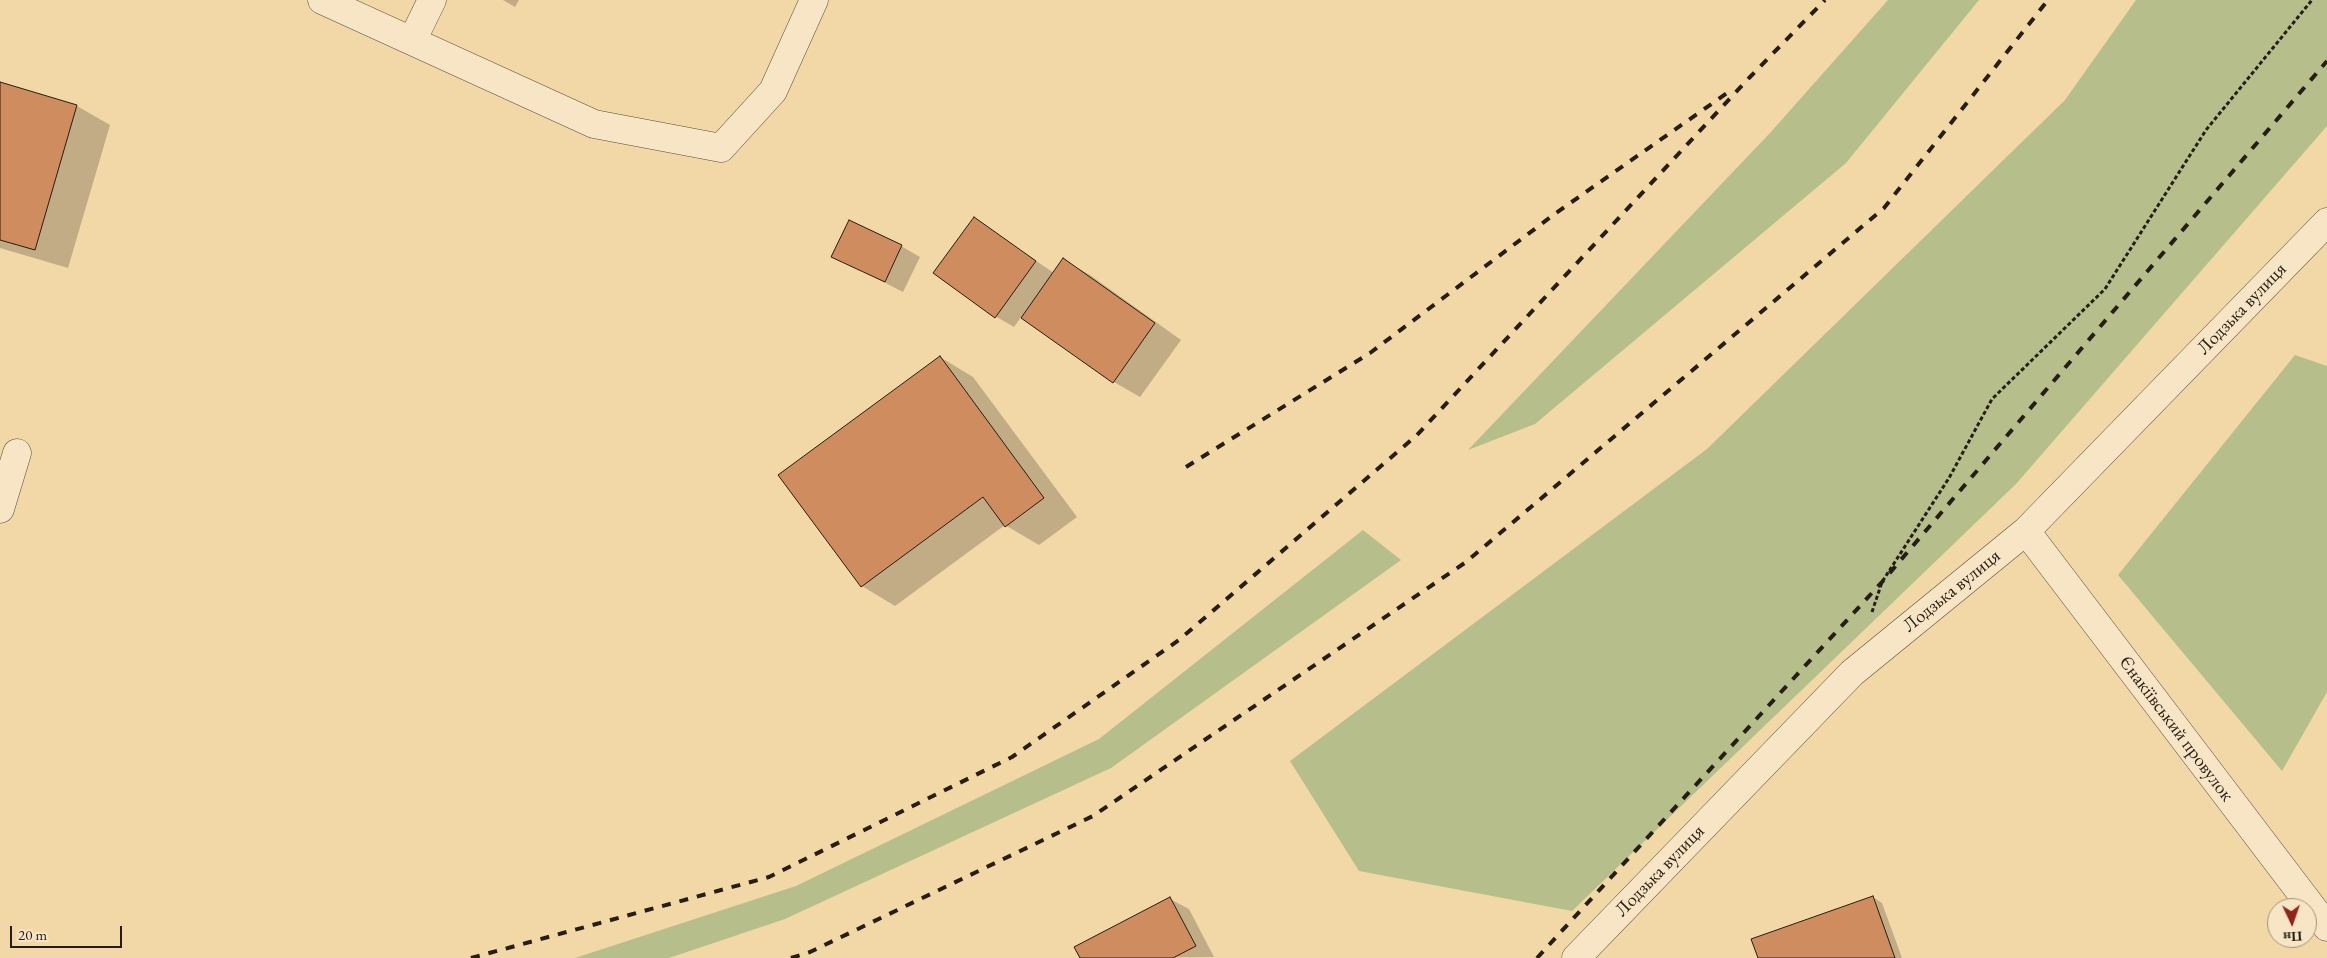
<!DOCTYPE html>
<meta charset="utf-8">
<style>
body{margin:0}
#map{position:relative;width:2327px;height:958px;overflow:hidden;background:#f2d7a7;font-family:"EB Garamond",serif}
canvas{display:block}
.north{position:absolute;left:2267px;top:898px;width:50px;height:50px;box-sizing:border-box;background:#f7e5c6;border:1px solid #a3957f;border-radius:50%;rotate:177deg;font-size:14px;font-weight:700;line-height:20px;text-align:center;color:#261d14}
.north::after{content:'';display:block;margin:auto;width:18px;height:22px;background:#8f2418;clip-path:polygon(50% 0,100% 100%,50% 72%,0 100%)}
.scale{position:absolute;left:10px;top:926px;width:112px;height:22px;box-sizing:border-box;border:2px solid #261d14;border-top:0;padding-left:6px;font-size:15px;line-height:18px;white-space:nowrap;color:#261d14;-webkit-text-stroke:4px #f7e5c6;paint-order:stroke}
</style>
<div id="map">
<canvas width="2327" height="958"></canvas>
<div class="north">Пн</div>
<div class="scale">20 m</div>
</div>
<script>
const ctx = document.querySelector('canvas').getContext('2d');
ctx.lineJoin = 'round';
function fillPath(path, color) { ctx.fillStyle = color; ctx.fill(path, 'evenodd'); }
const shape = rows => new Path2D(rows.map(r => 'M' + r).join(''));
function strokePath(path, color, width, dash) { ctx.strokeStyle = color; ctx.lineWidth = width; ctx.lineCap = dash ? 'butt' : 'round'; ctx.setLineDash(dash || []); ctx.stroke(path); }
function write(font, color, halo, rows, align = 'center') {
  ctx.font = font + ' "EB Garamond",serif'; ctx.lineWidth = 4; ctx.setLineDash([]); ctx.textBaseline = 'middle'; ctx.strokeStyle = halo; ctx.fillStyle = color; for (const [text, x, y, turn = 0] of rows) {
    ctx.save(); ctx.translate(x, y); ctx.rotate((+turn || 0) * Math.PI / 180); ctx.textAlign = isNaN(turn) ? turn : align; if (halo) ctx.strokeText(text, 0, 0); ctx.fillText(text, 0, 0); ctx.restore();
  }
}
fillPath(shape([
 [1888,0,1979,0,1846,163,1535,424,1468,450,1770,133],
 [2136,0,2327,0,2327,126,2016,484,1572,911,1359,871,1290,761,1707,449,2065,100],
 [2295,355,2327,366,2327,692,2282,771,2118,575],
 [1363,530,1401,560,1111,768,785,919,669,958,575,958,796,886,1099,739]
]), '#b6bf8b');
fillPath(shape([
 [503,0,519,0,515,7],
 [0,84,77,106,110,125,68,268,0,248],
 [974,219,1054,273,1064,260,1090,275,1181,340,1140,397,1114,382,1021,317,1014,327,995,316],
 [901,246,920,257,903,292,833,256],
 [940,357,973,377,1077,517,1039,545,1005,525,895,606,862,586],
 [1873,897,1882,903,1902,958,1759,958],
 [1170,899,1189,909,1214,957,1082,958]
]), '#0003');
const building = shape([
 [0,82,77,105,35,250,0,240,0,82],
 [974,217,1036,261,995,318,933,273,974,217],
 [849,220,902,245,885,282,831,257,849,220],
 [1063,258,1155,323,1113,383,1021,318,1063,258],
 [940,356,1044,498,1005,527,983,497,861,587,778,475,940,356],
 [1873,896,1895,958,1758,958,1751,939,1873,896],
 [1170,897,1196,946,1173,958,1080,958,1074,947,1170,897]
]);
fillPath(building, '#cf8c5e');
strokePath(building, '#261d14', 1);
const minor = shape([
 [322,0,594,124,721,148,773,91,814,0],
 [412,41,432,0],
 [0,509,17,453],
 [2026,531,2327,927],
 [1576,958,1852,673,2026,531,2327,222]
]);
strokePath(minor, '#594c39', 29);
strokePath(shape([
 [1872,612,1882,582,1949,478,1992,399,2105,289,2206,130,2312,0]
]), '#261d14', 3, [4, 2.5]);
strokePath(minor, '#f7e5c6', 28);
strokePath(shape([
 [1186,467,1370,353,1556,213,1730,91],
 [471,958,769,877,1012,757,1179,640,1417,435,1749,78,1825,0],
 [791,958,810,952,1093,816,1466,562,1884,208,2048,0],
 [1537,958,1882,582,2327,61]
]), '#261d14', 4, [9, 9]);
write('19px', '#261d14', '#f7e5c6', [
 ["Лодзька вулиця",2242,309,-46],
 ["Лодзька вулиця",1952,591,-39],
 ["Єнакіївський провулок",2176,729,53],
 ["Лодзька вулиця",1660,871,-46]
]);
</script>
